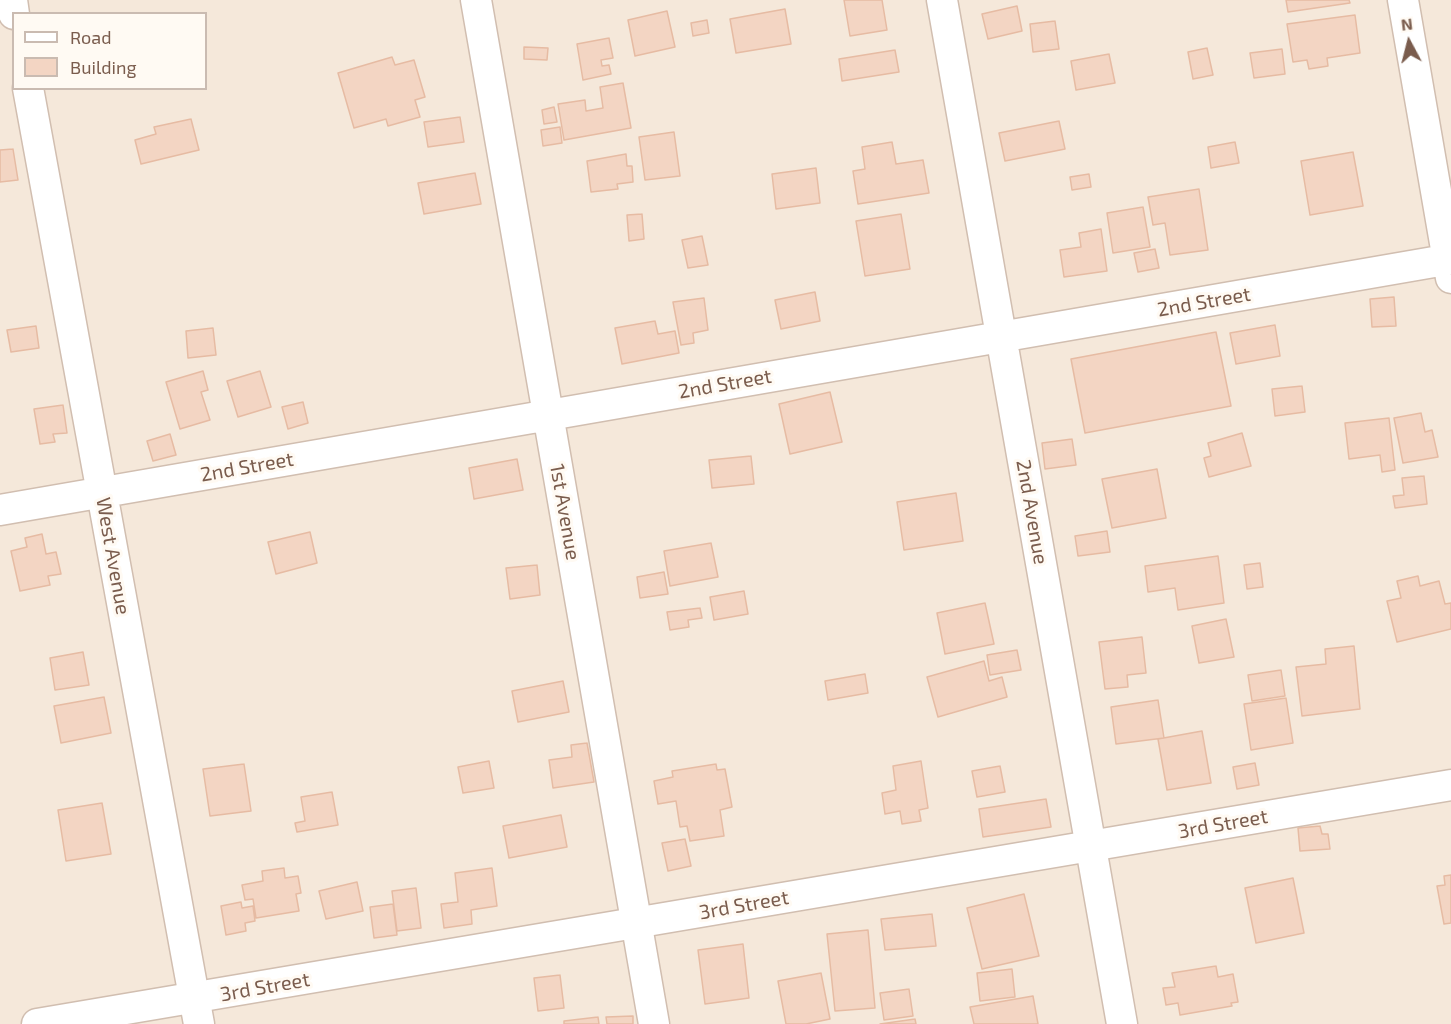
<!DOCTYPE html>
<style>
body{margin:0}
#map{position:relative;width:1451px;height:1024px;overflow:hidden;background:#fdf6ec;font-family:"Exo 2",sans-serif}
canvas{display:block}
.legend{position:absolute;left:12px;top:12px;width:195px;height:78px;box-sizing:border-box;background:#fffaf3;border:2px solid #cabbb1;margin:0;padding:8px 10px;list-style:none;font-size:18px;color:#7a5c4d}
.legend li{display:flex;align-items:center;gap:12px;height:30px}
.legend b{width:30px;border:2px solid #cabbb1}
.north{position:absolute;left:1379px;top:12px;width:60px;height:60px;-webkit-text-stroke:4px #fffaf3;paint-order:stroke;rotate:353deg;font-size:16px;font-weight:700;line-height:24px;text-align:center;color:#7a5c4d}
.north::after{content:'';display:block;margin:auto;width:21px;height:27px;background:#7a5c4d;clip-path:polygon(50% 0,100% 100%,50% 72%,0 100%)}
</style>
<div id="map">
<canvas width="1451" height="1024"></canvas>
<ul class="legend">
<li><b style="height:8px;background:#fff"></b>Road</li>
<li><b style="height:16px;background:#f3d5c3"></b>Building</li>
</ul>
<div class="north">N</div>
</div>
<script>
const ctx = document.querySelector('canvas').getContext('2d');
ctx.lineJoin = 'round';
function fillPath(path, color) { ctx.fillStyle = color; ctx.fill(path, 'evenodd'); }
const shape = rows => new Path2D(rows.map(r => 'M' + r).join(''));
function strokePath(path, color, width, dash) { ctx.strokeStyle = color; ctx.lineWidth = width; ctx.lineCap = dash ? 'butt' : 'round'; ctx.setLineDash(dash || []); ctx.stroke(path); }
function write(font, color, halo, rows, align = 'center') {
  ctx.font = font + ' "Exo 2",sans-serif'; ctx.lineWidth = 6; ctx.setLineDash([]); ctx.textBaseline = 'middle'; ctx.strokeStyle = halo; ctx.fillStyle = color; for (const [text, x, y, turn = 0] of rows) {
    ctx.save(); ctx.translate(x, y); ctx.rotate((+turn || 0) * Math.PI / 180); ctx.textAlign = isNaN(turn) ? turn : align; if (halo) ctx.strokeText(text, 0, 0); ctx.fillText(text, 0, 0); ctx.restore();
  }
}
fillPath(shape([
 [0,0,1451,0,1451,1024,0,1024],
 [14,14,206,14,206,88,14,88]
]), '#f5e8da');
const building = shape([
 [844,0,882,0,887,30,850,36,844,0],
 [1286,0,1349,0,1350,3,1288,12,1286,0],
 [1017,6,1022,31,988,39,982,14,1017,6],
 [785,9,791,44,736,53,730,19,785,9],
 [667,11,675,47,635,56,628,20,667,11],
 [1355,15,1360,53,1327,58,1328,66,1309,69,1307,60,1293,62,1287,24,1355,15],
 [707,20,709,33,693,36,691,23,707,20],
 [1055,21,1059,49,1033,52,1030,24,1055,21],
 [609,38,613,58,601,60,602,66,609,65,611,74,583,80,577,44,609,38],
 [524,47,548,48,547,60,524,59,524,47],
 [1207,48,1213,75,1193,79,1188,52,1207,48],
 [1282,49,1285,74,1254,78,1250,53,1282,49],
 [895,50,899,72,842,81,839,59,895,50],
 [1109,54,1115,83,1076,90,1071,61,1109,54],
 [392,57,395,65,414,60,425,97,415,100,420,117,388,126,386,119,354,128,338,73,392,57],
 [623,83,631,128,564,140,558,104,585,100,586,111,603,108,600,87,623,83],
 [554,107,557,122,544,124,542,110,554,107],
 [460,117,464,142,428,147,424,122,460,117],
 [191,119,199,150,141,164,135,140,156,134,154,127,191,119],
 [1059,121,1065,149,1005,161,999,133,1059,121],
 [560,127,562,143,543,146,541,130,560,127],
 [674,132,680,176,645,180,639,137,674,132],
 [892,142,896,164,923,160,929,193,858,204,853,171,865,169,862,147,892,142],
 [1235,142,1239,163,1211,168,1208,147,1235,142],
 [13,149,18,180,0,182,0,150,13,149],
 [1353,152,1363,206,1310,215,1301,161,1353,152],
 [626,154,627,166,632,166,633,182,617,184,618,189,591,192,587,161,626,154],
 [816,168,820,203,776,209,772,174,816,168],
 [475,173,481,204,424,214,418,183,475,173],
 [1089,174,1091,187,1072,190,1070,177,1089,174],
 [1199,189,1208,250,1170,255,1165,223,1153,225,1148,197,1199,189],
 [1143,207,1150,247,1113,253,1107,213,1143,207],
 [642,214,644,239,629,241,627,215,642,214],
 [901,214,910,269,865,276,856,221,901,214],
 [1101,229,1107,271,1064,277,1060,250,1081,247,1079,233,1101,229],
 [702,236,708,265,688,268,682,240,702,236],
 [1155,249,1159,268,1138,272,1134,253,1155,249],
 [815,292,820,321,781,329,775,300,815,292],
 [1394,297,1396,326,1372,327,1370,299,1394,297],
 [704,298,708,330,693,333,694,343,681,345,673,302,704,298],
 [655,321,658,334,675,331,679,353,622,364,615,328,655,321],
 [1275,325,1280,356,1236,364,1230,333,1275,325],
 [36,326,39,348,11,352,7,330,36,326],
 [213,328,216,355,188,358,186,331,213,328],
 [1216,332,1231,406,1085,433,1071,359,1216,332],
 [203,371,208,390,201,392,210,420,180,429,166,382,203,371],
 [260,371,271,407,238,417,227,381,260,371],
 [1302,386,1305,412,1275,416,1272,389,1302,386],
 [830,392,842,442,790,454,779,404,830,392],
 [303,402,308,423,288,429,282,407,303,402],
 [63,405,67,433,53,434,55,442,40,444,34,409,63,405],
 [1421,413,1425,432,1432,430,1438,457,1403,463,1394,418,1421,413],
 [1389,418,1395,470,1382,472,1380,455,1349,459,1345,423,1389,418],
 [1242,433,1251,466,1209,477,1204,458,1211,456,1208,443,1242,433],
 [170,434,176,455,153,461,147,441,170,434],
 [1072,439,1076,465,1045,469,1042,443,1072,439],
 [751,456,754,484,712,488,709,460,751,456],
 [517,459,523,490,474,499,469,468,517,459],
 [1157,469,1166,518,1112,528,1102,479,1157,469],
 [1424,476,1427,504,1395,508,1393,496,1404,495,1402,478,1424,476],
 [956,493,963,541,904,550,897,502,956,493],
 [1107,531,1110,552,1078,556,1075,536,1107,531],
 [310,532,317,563,276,574,268,542,310,532],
 [42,534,46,554,56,552,61,574,48,576,50,585,20,591,11,551,27,547,25,538,42,534],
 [711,543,718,577,670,586,664,551,711,543],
 [1218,556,1224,603,1178,610,1175,588,1148,592,1145,566,1218,556],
 [1260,563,1263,587,1247,589,1244,565,1260,563],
 [537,565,540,595,510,599,506,568,537,565],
 [664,572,668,594,640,598,637,577,664,572],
 [1418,576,1420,586,1439,581,1445,604,1451,603,1451,629,1397,642,1387,601,1401,598,1397,581,1418,576],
 [744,591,748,614,714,620,710,597,744,591],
 [985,603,994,644,945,654,937,613,985,603],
 [700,608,702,618,688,620,689,627,670,630,667,612,700,608],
 [1226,619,1234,657,1199,663,1192,626,1226,619],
 [1142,637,1146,673,1127,675,1128,687,1105,689,1099,642,1142,637],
 [1354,646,1360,709,1302,716,1296,667,1326,664,1325,649,1354,646],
 [1017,650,1021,670,990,675,987,655,1017,650],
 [83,652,89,685,55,690,50,658,83,652],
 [984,661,989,681,1002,677,1007,697,938,717,927,677,984,661],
 [1281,670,1285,696,1252,701,1248,675,1281,670],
 [865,674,868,693,828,700,825,681,865,674],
 [563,681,569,712,518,722,512,691,563,681],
 [104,697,111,733,61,743,54,706,104,697],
 [1286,698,1293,743,1251,750,1244,704,1286,698],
 [1158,700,1164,738,1116,744,1111,707,1158,700],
 [1202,731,1211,783,1167,790,1158,739,1202,731],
 [587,743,594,782,553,788,549,760,572,757,571,745,587,743],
 [489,761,494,788,463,793,458,767,489,761],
 [921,761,928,808,919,810,921,821,902,824,900,811,885,814,882,793,896,790,893,766,921,761],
 [1255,763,1259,785,1237,789,1233,767,1255,763],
 [244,764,251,811,210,816,203,769,244,764],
 [716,764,717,770,725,769,732,807,720,810,724,836,690,841,687,826,680,827,676,801,658,804,654,781,673,777,672,771,716,764],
 [1000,766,1005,792,977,797,972,771,1000,766],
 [332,792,338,825,297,832,295,823,305,821,301,797,332,792],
 [1046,799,1051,827,983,837,979,809,1046,799],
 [102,803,111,854,66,861,58,810,102,803],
 [561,815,567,847,509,858,503,826,561,815],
 [1320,826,1322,834,1328,834,1330,849,1300,851,1298,828,1320,826],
 [685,839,691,866,668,871,662,843,685,839],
 [284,868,285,878,298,876,301,893,296,894,299,911,256,918,253,899,245,900,242,885,263,881,262,871,284,868],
 [492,868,497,906,471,910,472,924,444,928,441,904,458,902,455,873,492,868],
 [1451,875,1451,923,1444,924,1437,886,1445,885,1444,876,1451,875],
 [1293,878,1304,933,1256,943,1245,888,1293,878],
 [357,882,363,911,326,919,319,891,357,882],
 [416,888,421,928,397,931,392,891,416,888],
 [1024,894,1039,956,982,969,967,908,1024,894],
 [241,902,242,908,253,906,255,921,245,923,246,931,226,935,221,906,241,902],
 [393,904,397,935,374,938,370,907,393,904],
 [932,914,936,946,885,950,881,919,932,914],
 [868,930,875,1008,835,1011,827,934,868,930],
 [743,944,749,998,705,1004,698,950,743,944],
 [1216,966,1218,977,1233,974,1238,1002,1231,1003,1232,1006,1180,1015,1178,1003,1166,1005,1163,988,1175,987,1172,973,1216,966],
 [1012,969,1015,997,980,1001,977,973,1012,969],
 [821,973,830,1019,806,1024,786,1024,778,981,821,973],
 [560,975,564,1008,538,1011,534,978,560,975],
 [909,989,913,1016,884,1020,880,993,909,989],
 [1033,996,1038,1024,974,1024,970,1007,1033,996],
 [633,1016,633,1024,607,1024,606,1017,633,1016],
 [598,1017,599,1024,564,1024,564,1021,598,1017],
 [915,1019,916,1024,880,1024,915,1019]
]);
fillPath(building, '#f3d5c3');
strokePath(building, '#e6bba3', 1.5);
const street = shape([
 [12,0,14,14],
 [476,0,654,1024],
 [942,0,1122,1024],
 [1403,0,1451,278],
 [28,88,199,1024],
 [0,510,1451,259],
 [37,1024,1451,785]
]);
strokePath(street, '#d1beb0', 33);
strokePath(street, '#fff', 30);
write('20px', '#7a5c4d', '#fffaf3', [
 ["2nd Street",1204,302,-10],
 ["2nd Street",725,384,-10],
 ["2nd Street",247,467,-10],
 ["1st Avenue",565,512,80],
 ["2nd Avenue",1032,512,80],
 ["West Avenue",113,556,80],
 ["3rd Street",1223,824,-10],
 ["3rd Street",744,905,-10],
 ["3rd Street",265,987,-10]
]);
</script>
